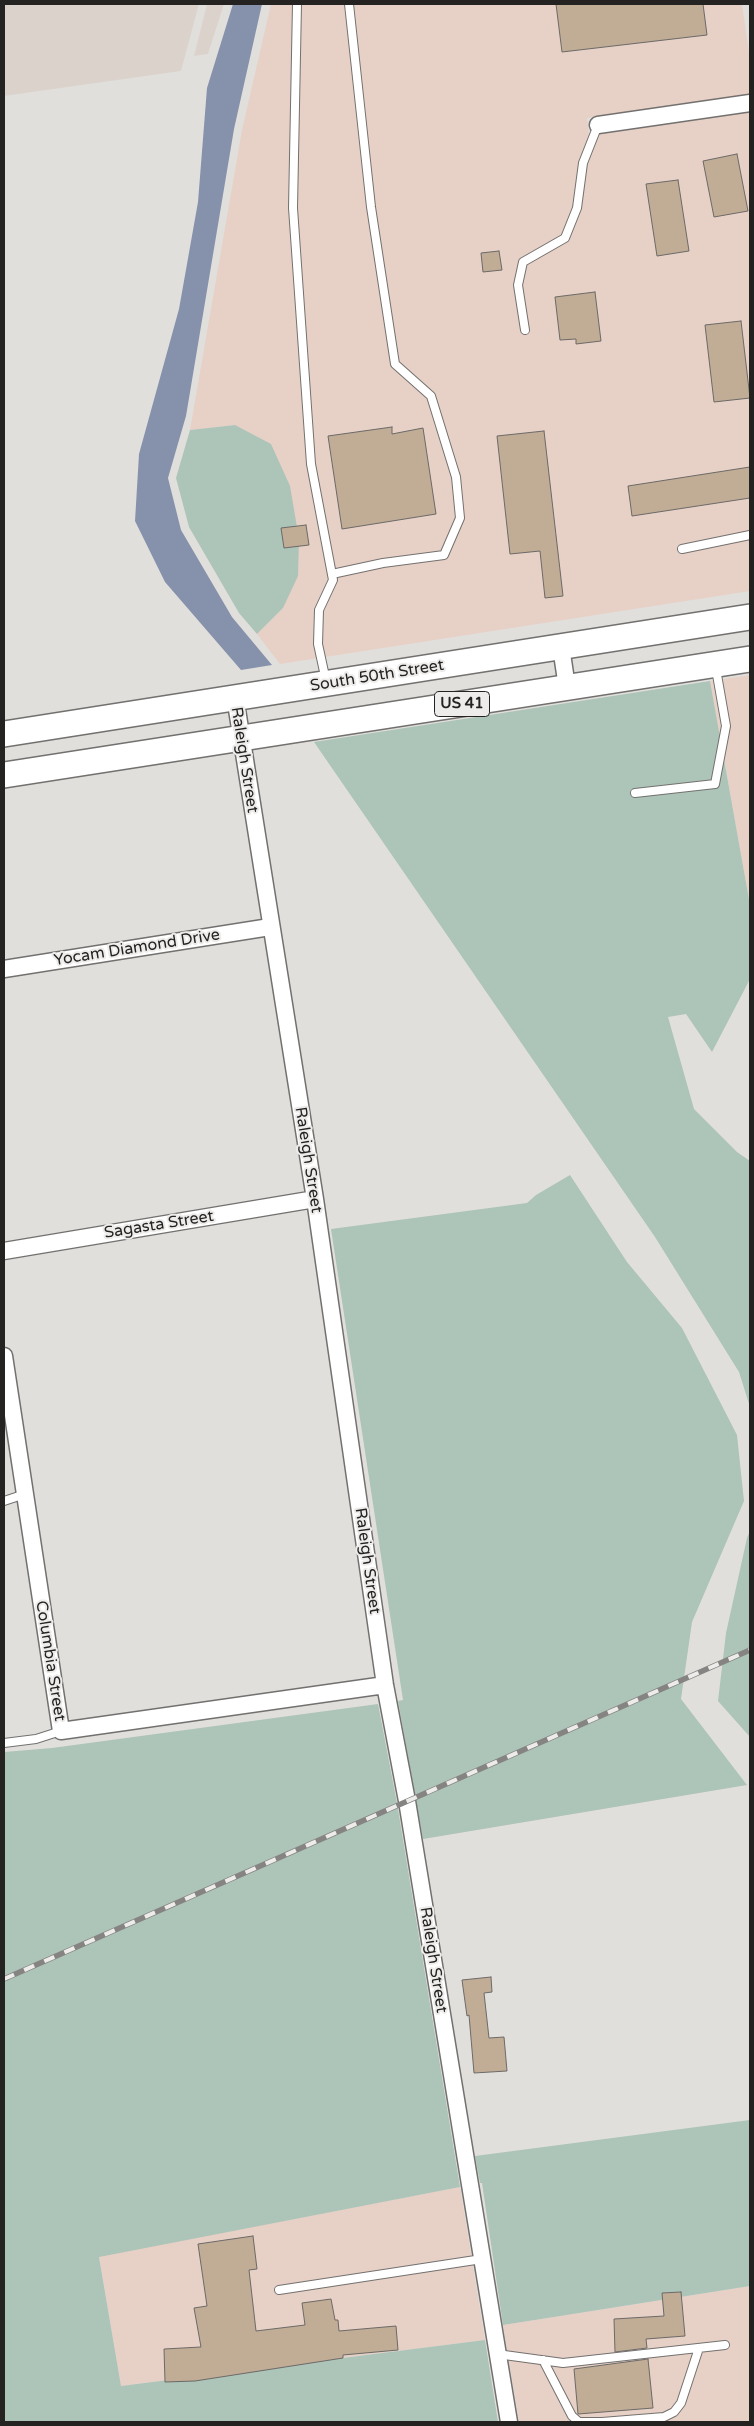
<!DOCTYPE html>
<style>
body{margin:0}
#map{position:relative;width:754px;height:2426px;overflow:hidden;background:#e1dfdc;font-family:"Varela Round",sans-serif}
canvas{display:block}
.frame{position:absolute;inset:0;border:5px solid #242322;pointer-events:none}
</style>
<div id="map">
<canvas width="754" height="2426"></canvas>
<div class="frame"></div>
</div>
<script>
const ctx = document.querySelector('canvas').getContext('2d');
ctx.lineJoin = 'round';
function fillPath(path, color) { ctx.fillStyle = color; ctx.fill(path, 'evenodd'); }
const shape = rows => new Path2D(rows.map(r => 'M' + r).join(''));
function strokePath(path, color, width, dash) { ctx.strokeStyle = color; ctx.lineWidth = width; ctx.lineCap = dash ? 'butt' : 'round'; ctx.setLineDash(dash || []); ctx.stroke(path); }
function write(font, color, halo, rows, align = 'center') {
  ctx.font = font + ' "Varela Round",sans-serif'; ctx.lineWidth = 4; ctx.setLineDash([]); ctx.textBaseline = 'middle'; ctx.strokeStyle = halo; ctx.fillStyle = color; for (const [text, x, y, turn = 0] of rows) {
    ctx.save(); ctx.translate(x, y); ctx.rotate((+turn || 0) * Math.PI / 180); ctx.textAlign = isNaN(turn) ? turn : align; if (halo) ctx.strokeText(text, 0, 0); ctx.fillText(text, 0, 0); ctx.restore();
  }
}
fillPath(shape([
 [271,4,742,4,750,60,750,94,587,118,589,135,750,112,750,591,280,664,257,634,283,608,235,425,190,430,242,130],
 [750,675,750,905,710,681],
 [460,2187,485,2340,121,2386,99,2256],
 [750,2286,750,2422,519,2422,503,2325]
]), '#e7d0c6');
fillPath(shape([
 [4,4,199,4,181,71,4,96],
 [207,4,224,4,208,54,194,56]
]), '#dbd3cb');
fillPath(shape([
 [235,425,271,444,290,486,299,539,298,576,283,608,257,634,239,613,189,527,176,478,190,430],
 [710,681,750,905,750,979,712,1052,686,1014,668,1017,694,1109,737,1152,750,1161,750,1407,739,1372,655,1237,314,742],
 [570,1175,627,1262,682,1328,737,1435,744,1501,692,1622,681,1699,747,1785,423,1839,398,1701,403,1700,331,1229,527,1203,536,1195],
 [750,1531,750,1737,718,1701,726,1633,747,1538],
 [378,1704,397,1803,460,2187,99,2257,121,2386,485,2340,498,2422,4,2422,4,1752,52,1748],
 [750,2120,750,2286,503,2325,482,2183,480,2183,475,2156]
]), '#adc4b8');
fillPath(shape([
 [233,4,262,4,234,129,186,416,168,478,181,530,232,617,272,665,241,670,165,582,135,521,139,454,179,309,198,202,207,88]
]), '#8692ab');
const building = shape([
 [556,4,703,4,707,35,562,52,556,4],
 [737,154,748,211,714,217,703,161,737,154],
 [678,180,689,251,657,256,646,184,678,180],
 [499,251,502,270,483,272,481,253,499,251],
 [595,292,601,341,576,344,576,339,560,340,555,297,595,292],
 [741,321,750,398,714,402,705,325,741,321],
 [392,427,392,434,423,428,436,514,342,529,328,436,392,427],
 [544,431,563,596,545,598,540,551,510,554,497,436,544,431],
 [750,467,750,498,632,516,628,486,750,467],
 [306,525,309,545,284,548,281,528,306,525],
 [491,1977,492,1992,484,1993,489,2038,504,2037,507,2071,474,2073,469,2015,467,2016,462,1980,491,1977],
 [253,2236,257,2269,249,2270,256,2331,305,2325,302,2303,331,2299,335,2320,338,2320,339,2331,396,2326,398,2350,343,2355,343,2358,195,2381,165,2382,164,2349,201,2347,194,2308,207,2306,198,2244,253,2236],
 [681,2292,685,2336,646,2339,647,2348,615,2352,614,2319,664,2316,662,2293,681,2292],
 [648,2359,653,2408,578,2414,574,2369,648,2359]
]);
fillPath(building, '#c1ac95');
strokePath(building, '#6c6a68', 1);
const service = shape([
 [297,4,293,208,311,464,333,580,319,610,318,644,326,681],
 [525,330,518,285,523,262,565,238,577,208,583,163,598,125],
 [682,549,750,535],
 [332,574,383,563,444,555,460,518,456,477,431,396,395,364,371,207,349,4],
 [635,793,715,784,726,726,716,669],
 [4,1501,25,1494],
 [4,1743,36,1739,61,1731],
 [279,2290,482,2259],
 [497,2354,563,2363,725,2345],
 [543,2360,572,2416,579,2422,602,2422,664,2417,674,2412,681,2403,699,2348]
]);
const minor = shape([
 [598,125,750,103],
 [561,647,567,687],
 [235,697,315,1199,385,1685,407,1801,509,2422],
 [4,969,270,927],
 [4,1251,315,1199],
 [4,1356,61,1731,385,1685]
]);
const primary = shape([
 [4,734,750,617],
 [4,775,750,659]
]);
strokePath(service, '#73716f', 10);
strokePath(minor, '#73716f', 19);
strokePath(primary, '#73716f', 28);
strokePath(service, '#fff', 8);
strokePath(minor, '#fff', 16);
strokePath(primary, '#fff', 25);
const rail = shape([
 [4,1979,750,1650]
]);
strokePath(rail, '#858482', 5.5);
strokePath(rail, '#eeecea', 4, [11]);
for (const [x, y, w] of [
 [462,704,55]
]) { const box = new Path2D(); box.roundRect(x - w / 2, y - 12.5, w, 25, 4); ctx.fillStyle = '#eeecea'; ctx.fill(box); strokePath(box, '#242322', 1); }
write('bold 15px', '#242322', null, [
 ["US 41",462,704]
]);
write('16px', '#242322', '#eeecea', [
 ["South 50th Street",377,676,-9],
 ["Raleigh Street",244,760,81],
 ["Yocam Diamond Drive",137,948,-9],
 ["Raleigh Street",308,1160,81],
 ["Sagasta Street",159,1225,-9],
 ["Raleigh Street",367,1561,82],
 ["Columbia Street",50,1661,81],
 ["Raleigh Street",433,1960,81]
]);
</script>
